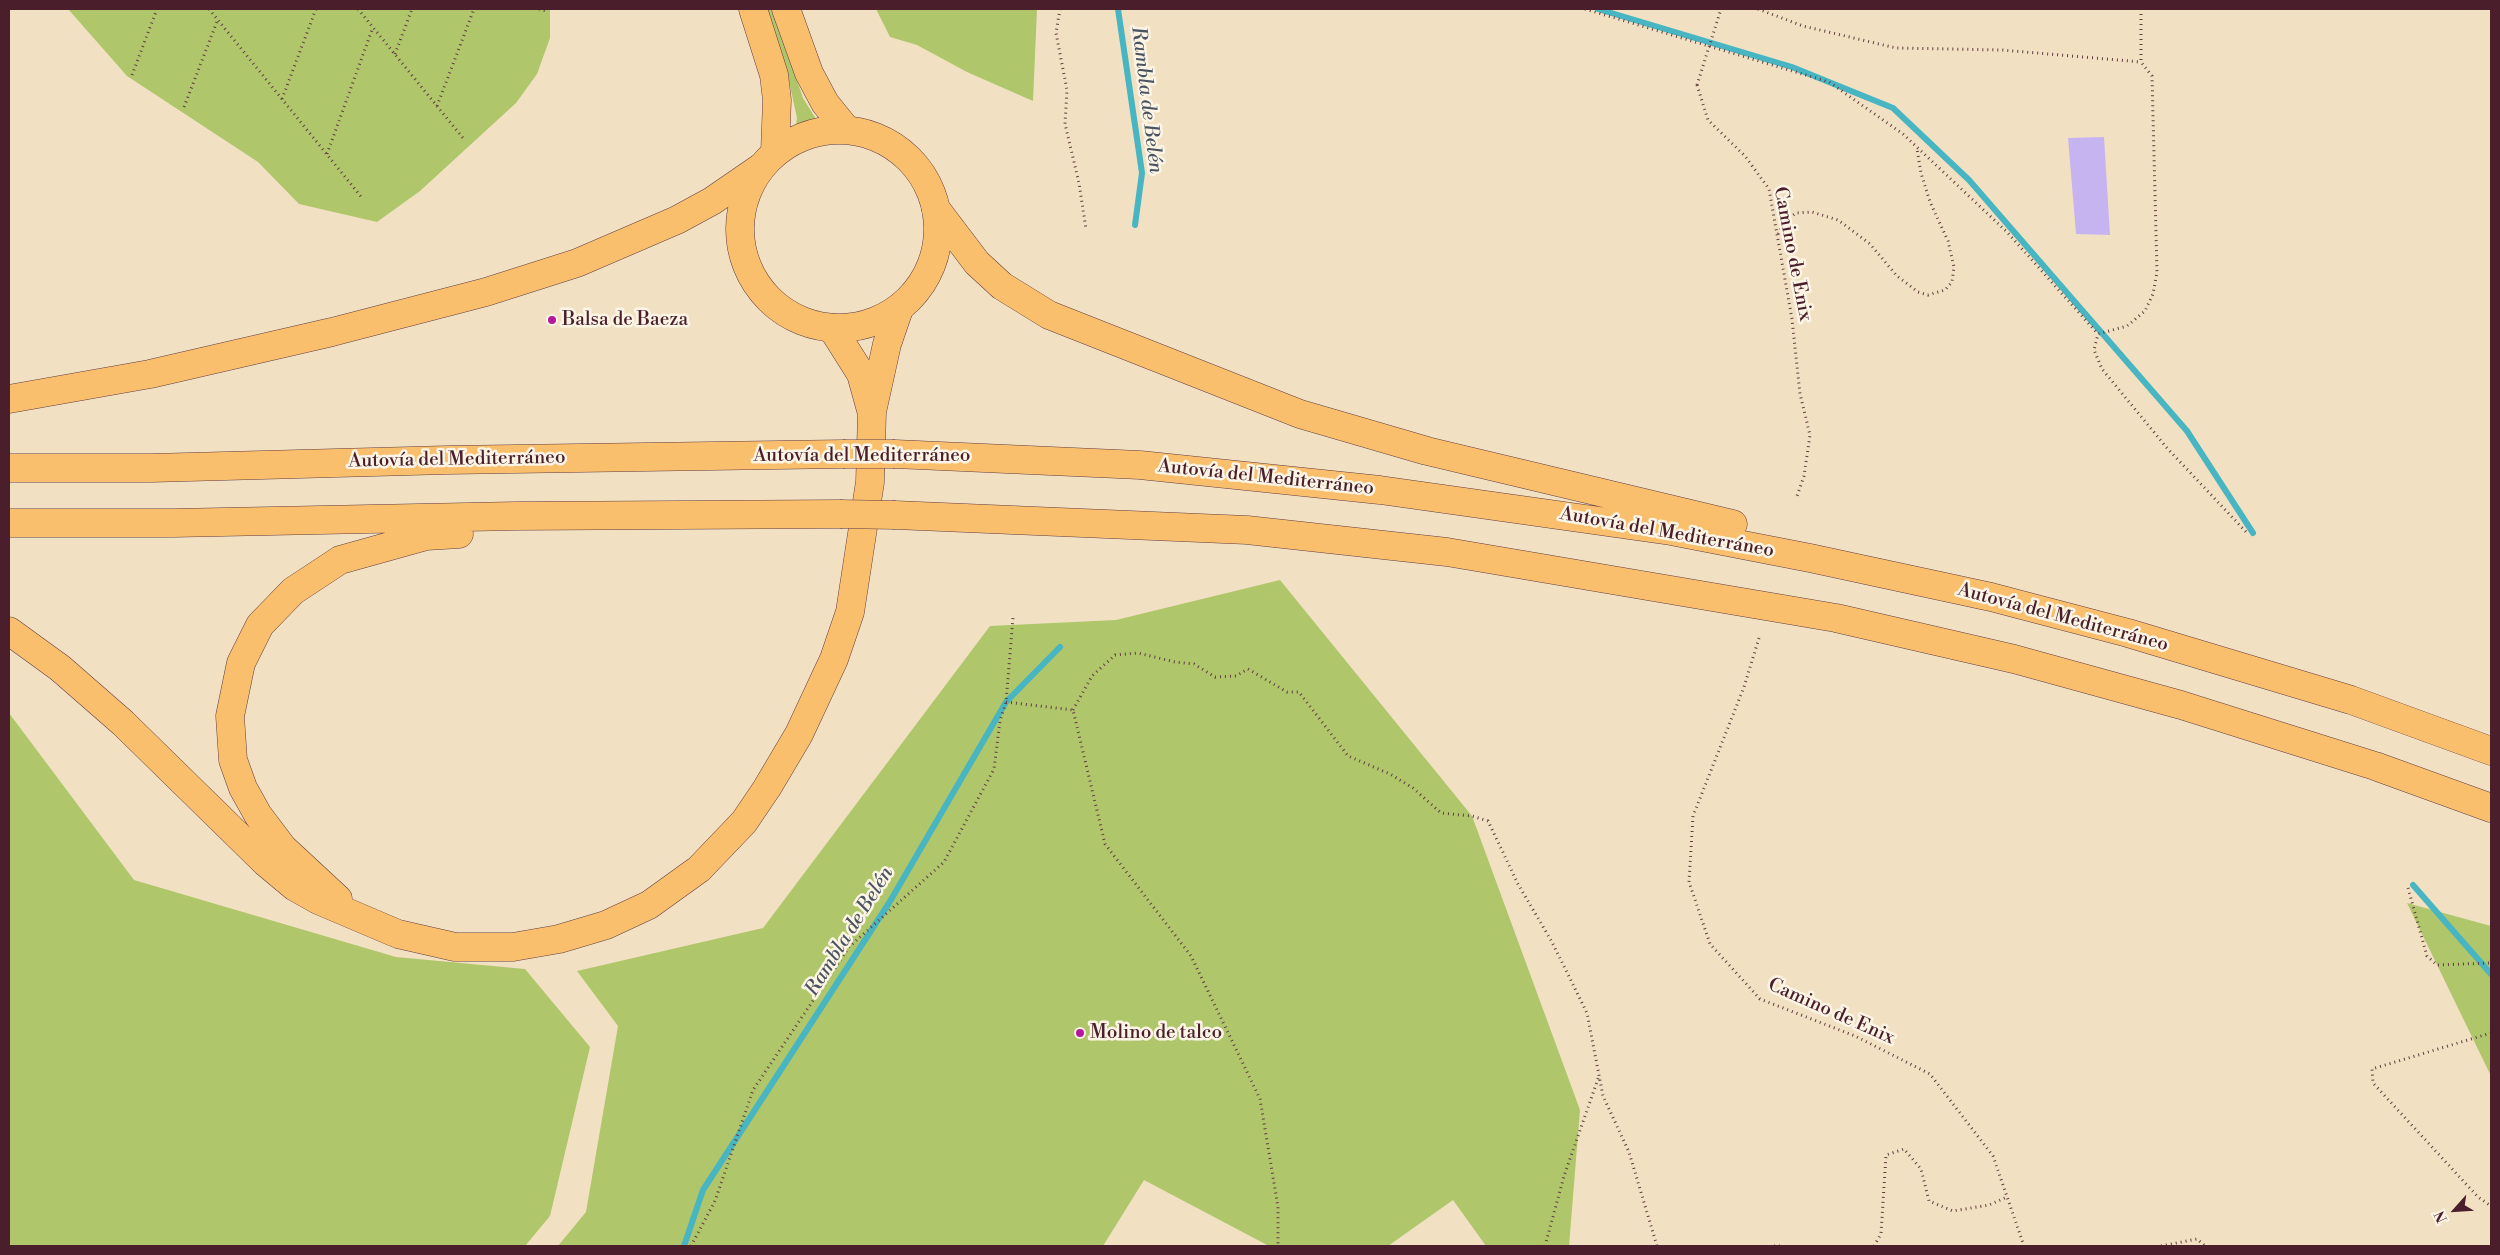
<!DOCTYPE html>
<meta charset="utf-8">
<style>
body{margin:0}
#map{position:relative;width:2500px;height:1255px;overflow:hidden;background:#f1e1c2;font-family:"Libre Bodoni",serif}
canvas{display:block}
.frame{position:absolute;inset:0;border:10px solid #4a1f2b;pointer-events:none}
.north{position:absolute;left:2430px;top:1185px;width:50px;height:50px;-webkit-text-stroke:4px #fcf5e5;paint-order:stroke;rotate:244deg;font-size:14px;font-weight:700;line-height:20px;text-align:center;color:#4a1f2b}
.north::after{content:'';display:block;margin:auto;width:18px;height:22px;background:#4a1f2b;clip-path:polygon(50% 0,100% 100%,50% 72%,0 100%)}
</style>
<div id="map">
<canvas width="2500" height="1255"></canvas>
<div class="frame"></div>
<div class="north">N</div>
</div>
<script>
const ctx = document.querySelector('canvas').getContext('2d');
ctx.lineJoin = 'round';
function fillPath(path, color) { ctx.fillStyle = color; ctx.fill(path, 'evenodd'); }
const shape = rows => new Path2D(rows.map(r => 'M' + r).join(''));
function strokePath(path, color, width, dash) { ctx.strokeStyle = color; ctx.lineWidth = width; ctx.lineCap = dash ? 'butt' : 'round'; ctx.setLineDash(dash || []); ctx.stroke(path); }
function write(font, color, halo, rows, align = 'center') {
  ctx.font = font + ' "Libre Bodoni",serif'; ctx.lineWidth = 5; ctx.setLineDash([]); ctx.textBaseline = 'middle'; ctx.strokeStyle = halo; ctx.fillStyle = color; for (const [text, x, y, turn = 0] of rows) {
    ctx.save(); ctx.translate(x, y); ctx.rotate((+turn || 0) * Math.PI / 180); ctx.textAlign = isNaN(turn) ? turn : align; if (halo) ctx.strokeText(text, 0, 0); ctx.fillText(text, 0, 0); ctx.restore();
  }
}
fillPath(shape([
 [68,9,550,9,550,38,537,74,516,103,420,191,377,222,299,204,258,162,127,76],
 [767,9,772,9,803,98,816,119,796,126,797,118,787,72],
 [876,9,1037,9,1033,101,967,72,917,45,890,37],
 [1280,580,1472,816,1580,1110,1569,1246,1486,1246,1453,1200,1388,1246,1269,1246,1144,1180,1103,1246,558,1246,586,1212,618,1026,577,971,763,928,990,626,1116,620],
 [9,713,134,880,396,957,525,969,590,1047,550,1216,525,1246,9,1246],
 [2407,903,2491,926,2491,1076]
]), '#afc66b');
strokePath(shape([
 [1118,9,1142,173,1135,225],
 [1598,9,1792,67,1893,108,1969,180,2187,431,2253,533],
 [2413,885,2491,974],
 [684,1246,703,1190,889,903,1006,702,1060,647]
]), '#47b5c2', 6);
fillPath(shape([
 [2104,137,2110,235,2076,234,2068,138]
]), '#c6b4f1');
const major = shape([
 [753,9,774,75,777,100,775,152],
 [786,9,809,73,825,103,846,129],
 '740 229a99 99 0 1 1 198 0a99 99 0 1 1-198 0Z'
]);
const highway = shape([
 [936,209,977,263,1002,286,1049,315,1300,414,1427,451,1733,524],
 [832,328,861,374,871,410],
 [9,399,150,374,332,332,486,292,577,263,677,220,712,201,760,168],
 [895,454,1140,465,1380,490,1671,531,1810,558,1991,597,2128,633,2351,700,2491,751],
 [9,468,151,468,447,460,843,454],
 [895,515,1247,530,1447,552,1836,618,2014,659,2181,705,2375,766,2491,808],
 [9,523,173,523,516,516,840,514],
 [9,631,60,668,123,723,265,862,295,887,318,900,398,934,455,947,513,947,559,939,606,925,649,905,699,869,744,822,767,788,799,734,834,659,850,612,870,482,872,412,887,344,899,309],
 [338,899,283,848,258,815,243,788,233,760,230,716,241,663,260,625,293,591,340,560,426,536,459,534]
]);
strokePath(major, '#633c42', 29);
strokePath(highway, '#633c42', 29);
strokePath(shape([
 [209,9,363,199],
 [358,9,463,138],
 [539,9,546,11],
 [1060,9,1056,33,1067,90,1065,124,1079,183,1086,229],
 [1585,9,1829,82,1903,134,2007,232,2098,334],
 [1758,9,1803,26,1896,48,2002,50,2141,62],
 [2141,9,2141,62,2152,76,2157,272,2153,294,2145,311,2127,326,2098,334,2094,350,2102,369,2167,448,2248,534],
 [395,54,412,9],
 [132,75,157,9],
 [1697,85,1708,120,1745,156,1769,189,1792,319,1800,394,1810,435,1804,476,1796,499],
 [282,99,316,9],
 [437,106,474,9],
 [184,107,218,19],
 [327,154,373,27],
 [1778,234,1785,221,1796,213,1812,212,1838,220,1870,244,1897,276,1918,292,1928,295,1945,290,1952,282,1954,267,1948,241,1930,202,1921,173,1917,149],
 [1759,638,1744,687,1693,816,1689,882,1710,944,1760,999,1855,1036,1930,1074,1993,1156,2024,1246],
 [1006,702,1073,710,1105,844,1191,956,1260,1099,1278,1207,1278,1246],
 [1073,710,1092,676,1115,655,1138,653,1175,662,1194,664,1215,677,1236,676,1248,669,1287,692,1299,692,1348,756,1390,774,1413,788,1441,813,1472,816,1488,821,1518,884,1552,942,1587,1013,1603,1096,1629,1152,1657,1246],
 [2408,888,2427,956,2437,965,2491,963],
 [2491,1033,2372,1069,2373,1083,2478,1197,2491,1206],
 [691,1246,715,1201,753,1090,849,947,944,862,994,769,1000,721,1006,702,1013,618],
 [1545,1246,1564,1176,1599,1076],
 [1774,1246,1781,1246],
 [1874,1246,1881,1234,1886,1155,1904,1149,1921,1169,1929,1201,1953,1211,1989,1205,2007,1197],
 [2161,1246,2197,1239,2205,1246]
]), '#633c42', 3, [1, 4]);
strokePath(major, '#f9bf6d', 28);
strokePath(highway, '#f9bf6d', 28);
const highwayBridge = shape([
 [843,454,895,454],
 [840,514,895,515]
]);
strokePath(highwayBridge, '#633c42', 29, []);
strokePath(shape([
 [1697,85,1721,9]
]), '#633c42', 3, [1, 4]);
strokePath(highwayBridge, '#f9bf6d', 28);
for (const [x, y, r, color] of [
 [552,320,5,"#b5179e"],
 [1080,1033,5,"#b5179e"]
]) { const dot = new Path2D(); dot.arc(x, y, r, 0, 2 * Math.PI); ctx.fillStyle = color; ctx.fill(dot); strokePath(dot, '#fcf5e5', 2); }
write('19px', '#4a1f2b', '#fcf5e5', [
 ["Camino de Enix",1792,254,79],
 ["Autovía del Mediterráneo",862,456],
 ["Autovía del Mediterráneo",457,460,-1],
 ["Autovía del Mediterráneo",1266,478,6],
 ["Autovía del Mediterráneo",1667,533,10],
 ["Autovía del Mediterráneo",2063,618,15],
 ["Camino de Enix",1831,1012,24]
]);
write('19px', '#4a1f2b', '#fcf5e5', [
 ["Balsa de Baeza",562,320],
 ["Molino de talco",1090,1033]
], 'left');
write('italic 20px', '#495460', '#fcf5e5', [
 ["Rambla de Belén",1146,100,83],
 ["Rambla de Belén",850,932,-58]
]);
</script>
